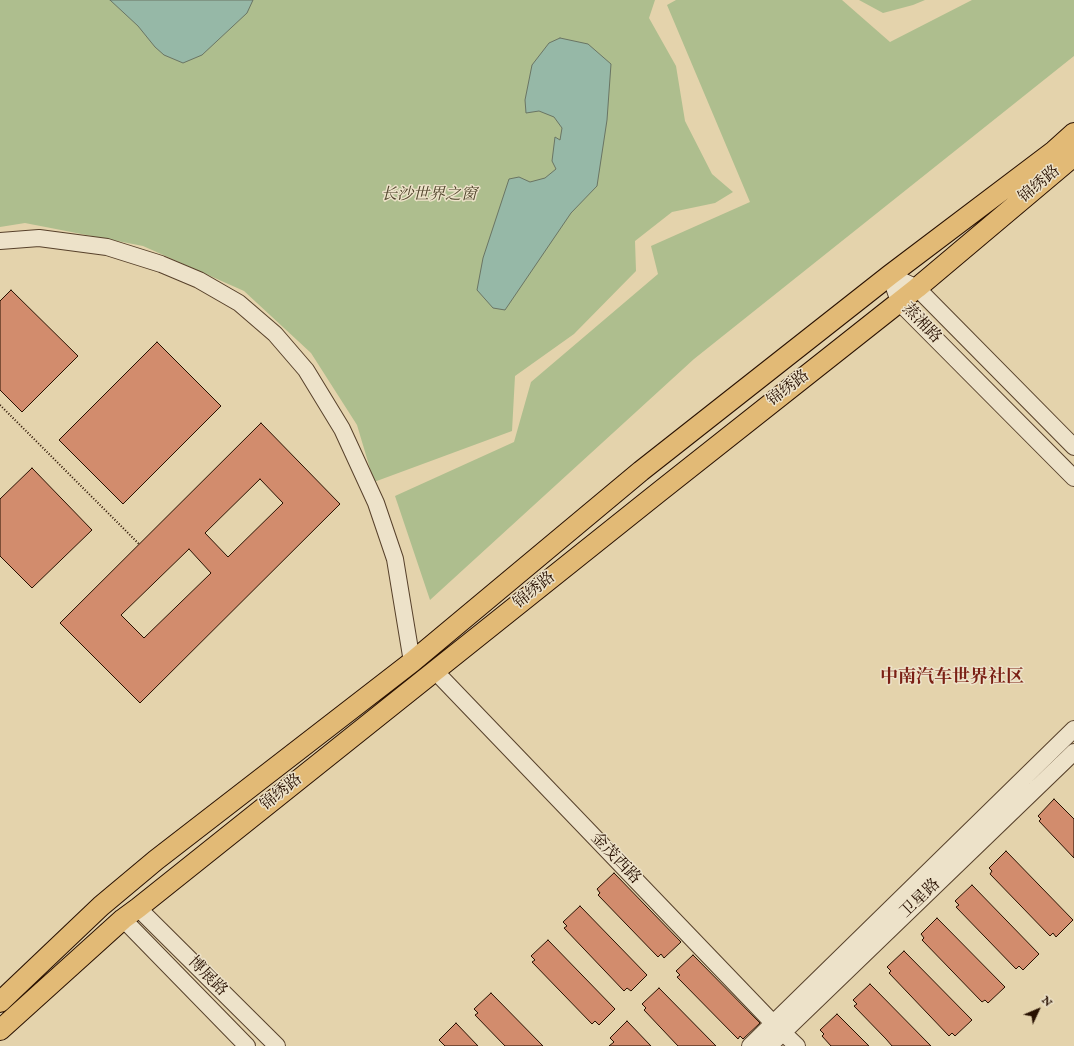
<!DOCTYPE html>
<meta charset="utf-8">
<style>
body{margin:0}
#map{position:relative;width:1074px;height:1046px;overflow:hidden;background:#e4d3ac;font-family:"IM FELL English",serif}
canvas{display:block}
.north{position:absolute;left:1018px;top:990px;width:40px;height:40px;-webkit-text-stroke:3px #ede2c9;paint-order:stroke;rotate:46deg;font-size:11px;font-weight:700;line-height:16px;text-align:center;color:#281000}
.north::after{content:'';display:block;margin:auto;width:14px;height:18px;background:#281000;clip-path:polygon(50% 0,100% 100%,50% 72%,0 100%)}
</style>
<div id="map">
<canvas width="1074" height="1046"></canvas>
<div class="north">N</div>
</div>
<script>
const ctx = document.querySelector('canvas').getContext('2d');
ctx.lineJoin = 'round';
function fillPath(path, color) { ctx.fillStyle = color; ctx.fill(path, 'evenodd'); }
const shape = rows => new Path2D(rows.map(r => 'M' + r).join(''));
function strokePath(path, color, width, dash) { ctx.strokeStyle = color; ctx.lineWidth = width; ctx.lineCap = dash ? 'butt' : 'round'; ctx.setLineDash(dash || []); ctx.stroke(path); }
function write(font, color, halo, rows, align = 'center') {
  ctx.font = font + ' "IM FELL English","Noto Serif SC",serif'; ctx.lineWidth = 3; ctx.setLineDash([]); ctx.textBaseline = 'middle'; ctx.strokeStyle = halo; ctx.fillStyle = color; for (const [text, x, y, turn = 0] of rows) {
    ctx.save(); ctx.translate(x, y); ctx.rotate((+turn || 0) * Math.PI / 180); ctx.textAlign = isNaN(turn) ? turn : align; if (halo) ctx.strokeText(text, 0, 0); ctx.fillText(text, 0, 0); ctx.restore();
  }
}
fillPath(shape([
 [0,0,655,0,649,18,676,66,685,121,712,174,733,192,715,203,672,212,635,241,636,271,574,334,515,376,512,431,374,482,357,425,311,353,244,291,143,246,25,223,0,227],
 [676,0,842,0,890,42,972,0,1074,0,1074,56,694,359,430,600,395,496,514,442,531,382,658,274,651,246,750,202,667,5],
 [859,0,925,0,913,5,883,13]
]), '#aebe8e');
const water = shape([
 [110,0,253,0,247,13,202,55,183,63,164,55,155,47,138,26,110,0],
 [560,38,588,44,611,64,607,120,597,186,571,213,505,310,493,308,477,290,483,258,509,179,519,177,530,182,545,178,556,169,552,161,555,137,560,140,562,128,554,117,539,111,526,113,525,100,532,65,549,43,560,38]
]);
fillPath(water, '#96b8a7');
strokePath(water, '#6a7564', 1);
const building = shape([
 [11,290,78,356,22,412,0,390,0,301,11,290],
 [157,342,221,406,123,504,59,440,157,342],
 [261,423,340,504,140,703,60,623,261,423],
 [260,479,283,503,228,557,205,533,260,479],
 [189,549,211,573,144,638,121,615,189,549],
 [32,468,92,530,32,588,0,556,0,499,32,468],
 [1054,799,1074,819,1074,858,1039,821,1041,819,1038,816,1054,799],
 [1006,851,1073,920,1056,937,1053,933,1050,936,990,874,992,871,989,868,1006,851],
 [614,873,681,942,664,958,661,954,658,957,598,895,600,893,597,889,614,873],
 [972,885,1039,954,1023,970,1019,966,1016,969,956,907,959,905,955,901,972,885],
 [580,906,647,975,631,991,627,988,624,991,564,928,567,926,563,922,580,906],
 [937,918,1005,987,988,1003,985,1000,982,1002,922,940,924,938,921,934,937,918],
 [548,940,615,1009,599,1025,595,1021,592,1024,532,962,535,960,531,956,548,940],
 [904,951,972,1020,955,1036,952,1033,949,1036,889,973,891,971,887,967,904,951],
 [693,955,760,1023,743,1039,740,1036,738,1039,677,977,680,975,676,971,693,955],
 [870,984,931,1046,892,1046,886,1039,854,1006,857,1004,853,1000,870,984],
 [659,988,716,1046,678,1046,644,1010,646,1008,642,1004,659,988],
 [491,993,543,1046,505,1046,475,1015,478,1013,474,1009,491,993],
 [837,1014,869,1046,831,1046,822,1036,824,1034,820,1030,837,1014],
 [627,1021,651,1046,609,1046,614,1042,610,1038,627,1021],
 [456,1023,478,1046,445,1046,439,1040,456,1023]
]);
fillPath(building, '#d28c6d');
strokePath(building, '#281000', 1);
const minor = shape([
 [0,241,39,238,107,247,161,264,199,280,239,303,275,334,306,370,342,429,376,503,395,559,412,662],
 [890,275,899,302,1074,478],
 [890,275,917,288,1074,447],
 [435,671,773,1023,797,1046],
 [138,908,277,1046],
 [123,919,247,1046],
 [750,1046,1074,729],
 [769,1046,1074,752]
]);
const major = shape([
 [0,1002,101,906,156,860,412,662,641,471,890,275,1054,151,1074,133],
 [0,1030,123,919,138,908,659,492,917,288,1074,156]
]);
strokePath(minor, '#57412b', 18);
strokePath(major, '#281000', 22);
strokePath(shape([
 [0,405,139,544]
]), '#281000', 2, [1, 2]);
strokePath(minor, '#ede2c9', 16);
strokePath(major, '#e2ba76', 20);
write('16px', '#281000', '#ede2c9', [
 ["锦绣路",1040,185,-40],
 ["蒸湘路",921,324,46],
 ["锦绣路",789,389,-38],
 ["锦绣路",535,591,-39],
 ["锦绣路",282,793,-39],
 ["金茂西路",615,859,46],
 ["卫星路",921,899,-44],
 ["博展路",207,977,45]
]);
write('italic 16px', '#50442b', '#ede2c9', [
 ["长沙世界之窗",429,196]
]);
write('bold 18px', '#7a1f14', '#ede2c9', [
 ["中南汽车世界社区",952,678]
]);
</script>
